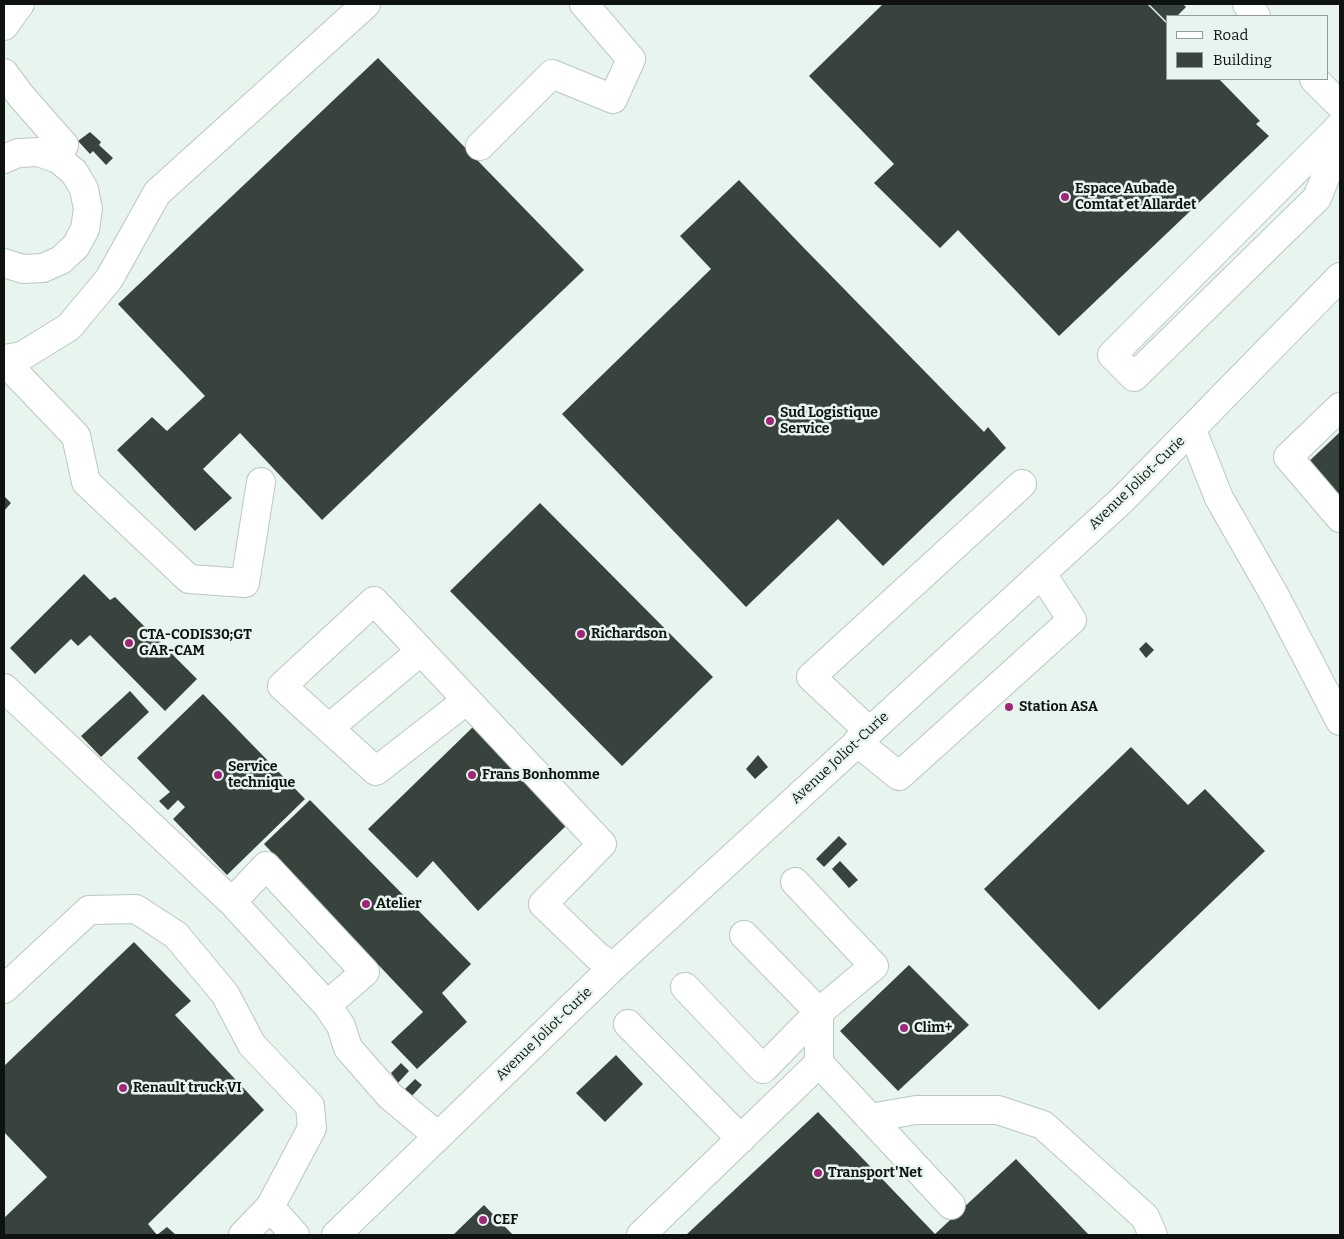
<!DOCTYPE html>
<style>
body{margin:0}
#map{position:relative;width:1344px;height:1239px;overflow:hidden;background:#e7f5ee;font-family:Bitter,serif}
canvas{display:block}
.frame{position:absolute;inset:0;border:5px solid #0e1310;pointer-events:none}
.legend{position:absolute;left:1166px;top:15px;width:162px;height:65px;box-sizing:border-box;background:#e7f5ee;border:1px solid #909b95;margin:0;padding:6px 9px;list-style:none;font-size:15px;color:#0e1310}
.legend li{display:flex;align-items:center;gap:10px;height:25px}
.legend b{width:25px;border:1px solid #909b95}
</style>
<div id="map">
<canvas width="1344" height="1239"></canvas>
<div class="frame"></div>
<ul class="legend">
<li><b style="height:6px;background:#fff"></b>Road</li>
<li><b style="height:14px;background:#38433d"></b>Building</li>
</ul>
</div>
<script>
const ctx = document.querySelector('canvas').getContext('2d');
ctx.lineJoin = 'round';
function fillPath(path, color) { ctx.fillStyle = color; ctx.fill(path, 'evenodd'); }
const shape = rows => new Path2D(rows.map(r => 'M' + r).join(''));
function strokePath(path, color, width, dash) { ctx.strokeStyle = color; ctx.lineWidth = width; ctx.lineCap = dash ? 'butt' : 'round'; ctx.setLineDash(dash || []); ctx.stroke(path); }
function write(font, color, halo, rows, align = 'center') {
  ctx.font = font + ' Bitter,serif'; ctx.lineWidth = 5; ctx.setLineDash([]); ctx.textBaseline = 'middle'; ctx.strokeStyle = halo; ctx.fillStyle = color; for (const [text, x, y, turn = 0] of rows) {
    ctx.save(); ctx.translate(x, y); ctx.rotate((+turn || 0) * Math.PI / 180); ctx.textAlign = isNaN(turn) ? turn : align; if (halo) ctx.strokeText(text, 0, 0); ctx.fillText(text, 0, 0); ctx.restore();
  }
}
fillPath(shape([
 [883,4,1147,4,1168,25,1168,79,1219,79,1260,121,1256,124,1269,136,1059,336,958,230,940,248,874,183,894,164,809,76],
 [1149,4,1183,4,1186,7,1177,16,1168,16,1168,23],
 [378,58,584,270,322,520,240,433,203,469,232,498,195,531,117,450,152,417,167,431,205,396,118,304],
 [90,132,101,142,99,145,113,158,106,165,93,151,90,154,78,141],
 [739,180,802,246,984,432,988,427,1006,448,883,566,838,519,746,607,562,414,711,269,680,236],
 [1340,432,1340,507,1303,467],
 [4,496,11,503,4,511],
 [540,503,713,677,622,766,450,591],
 [84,574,110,600,115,597,197,679,165,711,90,635,78,646,71,639,35,674,10,648],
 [1146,642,1154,650,1146,658,1139,649],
 [130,691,149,712,101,757,81,736],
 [203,694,305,799,227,875,173,819,185,807,178,800,168,810,159,801,170,792,137,758],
 [474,726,568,824,478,911,433,861,417,878,368,829],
 [1131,747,1188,805,1205,789,1265,851,1099,1010,984,889],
 [758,755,768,767,755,779,746,769],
 [310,800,471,964,442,993,467,1022,417,1069,391,1042,423,1012,264,844],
 [839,836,847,844,824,867,816,859],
 [840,861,858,880,849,888,832,869],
 [134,942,191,1001,175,1015,264,1110,148,1224,157,1235,4,1235,4,1218,47,1177,4,1132,4,1066],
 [909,965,969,1025,898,1091,840,1031],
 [616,1055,643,1084,605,1122,576,1093],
 [401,1063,409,1071,398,1083,391,1073],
 [415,1079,422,1085,411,1097,405,1089],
 [818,1112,935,1234,1016,1159,1089,1235,686,1235],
 [484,1205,513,1235,453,1235],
 [167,1227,176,1235,157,1235]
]), '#38433d');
const minor = shape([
 [1247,4,1256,16],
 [4,26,20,4],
 [4,73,21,96,64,145,58,159],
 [1314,79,1340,105],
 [1340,126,1112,355,1134,377,1317,198,1340,141],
 [480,146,552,74,613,99,631,59,584,4],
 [4,159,18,153,39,152,58,159,74,172,84,189,88,209,85,229,76,246,61,260,43,268,23,269,4,263],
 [4,359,22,356,69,327,109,279,157,193,366,4],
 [4,361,76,436,86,482,189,579,245,583,261,482],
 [1340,407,1288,457,1340,518],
 [1192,430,1219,498,1275,596,1340,721],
 [4,688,232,902,327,1005,365,972,266,866,232,902],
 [467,700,376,771,282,686,374,601,602,844,543,904,597,956,613,967],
 [329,728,421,651],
 [869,731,811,677,1022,484],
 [857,742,899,776,1072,620,1042,574],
 [744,935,819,1012,819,1063],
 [685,987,763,1069,819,1012,874,966,795,882],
 [4,989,89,910,136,909,176,935,225,994,252,1045,310,1106,312,1128,270,1207,243,1235],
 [327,1005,341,1026,348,1048,390,1096,438,1136],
 [628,1024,741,1139],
 [870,1118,916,1110,998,1110,1043,1125,1145,1217,1153,1235],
 [270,1207,295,1235],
 [336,1235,613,967,1123,499,1340,277],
 [641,1235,819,1063,951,1205]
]);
strokePath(minor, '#bac7c0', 30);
strokePath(minor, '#fff', 28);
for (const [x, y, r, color] of [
 [1065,197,5,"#a1267b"],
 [770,421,5,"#a1267b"],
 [581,634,5,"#a1267b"],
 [129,643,5,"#a1267b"],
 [1009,707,5,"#a1267b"],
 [218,775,5,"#a1267b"],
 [472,775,5,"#a1267b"],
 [366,904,5,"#a1267b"],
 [904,1028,5,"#a1267b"],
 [123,1088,5,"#a1267b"],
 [818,1173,5,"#a1267b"],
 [483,1220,5,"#a1267b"]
]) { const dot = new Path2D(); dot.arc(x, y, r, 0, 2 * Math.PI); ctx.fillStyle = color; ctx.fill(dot); strokePath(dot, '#e7f5ee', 2); }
write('bold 14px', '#0e1310', '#e7f5ee', [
 ["Espace Aubade",1075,189],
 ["Comtat et Allardet",1075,205],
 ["Sud Logistique",780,413],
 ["Service",780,429],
 ["Richardson",591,634],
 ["CTA-CODIS30;GT",139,635],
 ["GAR-CAM",139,651],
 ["Station ASA",1019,707],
 ["Service",228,767],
 ["technique",228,783],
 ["Frans Bonhomme",482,775],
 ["Atelier",376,904],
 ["Clim+",914,1028],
 ["Renault truck VI",133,1088],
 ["Transport'Net",828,1173],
 ["CEF",493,1220]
], 'left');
write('14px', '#0e1310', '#e7f5ee', [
 ["Avenue Joliot-Curie",1137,483,-44],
 ["Avenue Joliot-Curie",840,758,-43],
 ["Avenue Joliot-Curie",544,1034,-44]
]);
</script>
